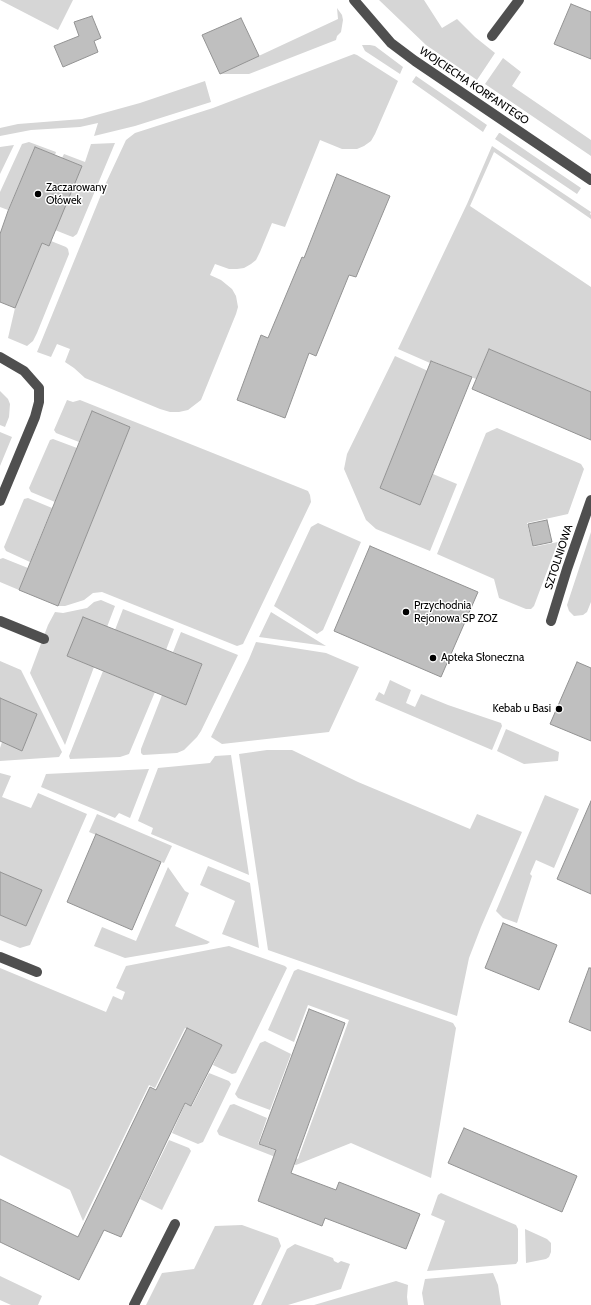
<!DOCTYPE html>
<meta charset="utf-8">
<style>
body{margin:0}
canvas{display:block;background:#fff}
</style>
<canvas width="591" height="1305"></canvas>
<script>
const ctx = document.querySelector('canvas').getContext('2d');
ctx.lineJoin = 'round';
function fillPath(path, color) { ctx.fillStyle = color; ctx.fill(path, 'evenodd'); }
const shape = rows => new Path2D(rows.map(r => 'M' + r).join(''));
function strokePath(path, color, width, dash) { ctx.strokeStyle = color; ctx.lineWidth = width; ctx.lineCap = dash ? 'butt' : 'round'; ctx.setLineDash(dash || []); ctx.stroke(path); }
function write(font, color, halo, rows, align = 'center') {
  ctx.font = font + ' Cabin,sans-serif'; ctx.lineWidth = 3; ctx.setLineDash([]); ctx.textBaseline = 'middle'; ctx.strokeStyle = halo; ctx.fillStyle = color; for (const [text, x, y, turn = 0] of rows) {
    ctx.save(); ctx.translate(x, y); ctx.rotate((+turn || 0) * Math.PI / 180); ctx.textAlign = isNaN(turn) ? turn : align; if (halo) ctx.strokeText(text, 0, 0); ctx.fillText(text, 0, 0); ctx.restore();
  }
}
fillPath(shape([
 [0,0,73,0,58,30],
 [379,0,424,0,442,28,457,19,475,37,495,53,477,80,426,45],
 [337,8,342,15,343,20,341,32,337,36,336,40,249,74,220,74,338,19],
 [362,45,370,45,375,46,403,67,400,74,365,51],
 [354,54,357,55,398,81,375,134,371,141,364,146,357,149,342,149,320,140,285,227,272,223,260,252,256,260,251,264,244,268,237,269,229,269,215,264,210,275,221,280,232,289,236,296,238,307,236,314,201,400,188,410,179,412,170,412,160,409,85,378,74,368,65,362,70,349,57,344,51,357,37,352,105,185,126,140,135,133,213,108],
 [503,58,521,72,512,86,591,140,591,156,485,84],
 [416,76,487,125,483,132,412,82],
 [205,81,211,102,135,126,94,136,98,123,80,127,31,130,0,136,0,128,18,124,82,119,140,103],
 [499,133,500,133,581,188,577,194,495,139],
 [29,142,56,152,55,155,35,147,8,210,0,207,0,192,22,144],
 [115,143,77,234,73,237,70,236,55,230,82,166,62,158,64,154,85,162,91,144],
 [14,145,0,174,0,147],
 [492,146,591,212,590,214,591,215,591,219,494,152,470,206,591,287,591,392,489,349,476,379,432,361,430,363,398,349,467,204],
 [51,241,66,247,68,249,69,254,37,333,33,341,27,346,8,338,15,308,42,243,48,246],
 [395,356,428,371,380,488,420,505,433,474,457,484,430,551,376,529,366,520,344,469,347,454],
 [0,391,8,399,10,404,9,417,5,427,0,425],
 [67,400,73,402,80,400,308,491,310,495,311,502,243,644,237,646,102,592,93,593,84,600,65,606,58,606,130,427,92,411,79,442,56,433,54,430],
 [497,428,581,464,584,469,568,514,527,523,533,547,558,542,534,606,531,609,526,609,499,598,494,579,437,554,486,433],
 [0,432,12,437,0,466],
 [53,439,77,448,55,502,31,492,29,488,50,440],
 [28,498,52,508,30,562,6,551,4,547,24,499],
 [318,523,361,542,323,630,317,634,274,606,311,527],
 [591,532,591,602,587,612,583,615,574,616,569,611,567,605],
 [3,558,28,568,19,590,0,582,0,559],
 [101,600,115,606,107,627,67,656,94,667,65,745,30,673,48,625,55,612,63,613,87,608,94,602],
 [123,609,174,629,166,650,115,630],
 [271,612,326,646,259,637],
 [181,632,238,655,201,731,197,737,184,750,177,753,143,755,141,753,141,749,162,695,186,705,202,665,173,652],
 [256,642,326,653,359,667,329,732,222,744,211,737,249,659],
 [0,661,21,670,62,752,59,757,0,761,0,748,2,742,22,750,37,714,0,698],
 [103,671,155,692,129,754,120,757,70,759,69,756],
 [390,680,411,690,406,703,415,707,421,694,448,705,501,723,502,726,492,750,375,700,379,692,384,695],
 [506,729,559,752,558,761,524,764,497,751],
 [267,750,292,750,358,782,470,829,477,814,522,832,481,927,469,958,457,1016,268,950,239,754],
 [231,755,249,875,151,834,153,828,138,821,158,768,210,763,215,756],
 [149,769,130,818,119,813,115,818,41,787,46,774],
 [0,773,11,776,2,797,31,808,38,793,87,814,30,945,20,948,0,940,0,915,26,926,41,890,0,872],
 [545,795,579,809,554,868,536,860,530,874,532,876,517,923,503,918,496,911],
 [97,814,172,846,164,863,89,832],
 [208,866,250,883,259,948,222,934,235,901,200,885],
 [168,867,185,891,189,893,175,926,210,942,207,944,125,958,94,946,102,927,136,941],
 [229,946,285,966,287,968,236,1073,232,1074,213,1065,222,1045,185,1028,155,1088,149,1085,83,1221,70,1190,0,1155,0,968,106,1012,113,996,122,1000,125,992,116,988,126,966],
 [298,969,453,1023,456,1028,431,1178,351,1143,296,1165,219,1135,217,1131,230,1105,234,1104,267,1118,258,1144,298,1159,349,1020,308,1005,294,1042,268,1030,294,971],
 [265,1041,291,1054,270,1110,238,1098,235,1094,260,1043],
 [209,1073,229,1081,231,1084,203,1142,198,1144,172,1133,185,1104,192,1106],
 [169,1140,189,1148,191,1151,162,1210,140,1199],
 [441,1193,516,1225,518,1229,518,1261,516,1264,427,1271,445,1221,431,1215,438,1195],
 [242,1225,278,1238,281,1246,253,1305,146,1305,162,1273,194,1269,215,1226],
 [525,1229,547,1239,551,1243,551,1252,549,1257,546,1259,526,1263],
 [295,1244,333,1258,334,1261,338,1263,341,1261,350,1264,341,1289,288,1305,261,1305,287,1249],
 [493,1273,498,1285,501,1305,424,1305,422,1293,425,1279],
 [0,1276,42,1296,38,1305,11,1305,0,1300],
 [396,1281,408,1285,407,1297,408,1305,314,1305]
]), '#d6d6d6');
const building = shape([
 [571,4,591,12,591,59,554,44,571,4],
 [92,16,101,38,94,41,98,52,63,67,54,46,79,36,74,22,92,16],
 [241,18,259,56,220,74,202,35,241,18],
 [35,147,82,166,49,246,42,243,15,308,0,302,0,234,8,211,35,147],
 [337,174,390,196,356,277,349,275,316,356,309,353,285,418,237,400,261,335,268,338,302,257,304,258,337,174],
 [489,349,591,392,591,440,472,389,489,349],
 [431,361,472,377,420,505,380,488,431,361],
 [92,411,130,427,58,606,19,590,92,411],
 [547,520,552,542,533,546,528,524,547,520],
 [370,546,478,592,441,677,334,631,370,546],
 [83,617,202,664,186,705,67,656,83,617],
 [577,662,591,668,591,741,550,724,577,662],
 [0,698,37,714,22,751,0,741,0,698],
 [591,801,591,894,557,879,591,801],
 [96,834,161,862,132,930,67,902,96,834],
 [0,872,42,890,26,926,0,915,0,872],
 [503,923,557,945,539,990,485,968,503,923],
 [589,968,591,968,591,1031,569,1022,589,968],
 [309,1009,345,1023,291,1173,336,1190,339,1182,420,1214,406,1249,325,1218,322,1226,258,1201,276,1150,259,1144,309,1009],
 [187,1028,222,1045,191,1106,185,1103,121,1237,104,1230,79,1280,0,1242,0,1199,78,1237,150,1087,156,1090,187,1028],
 [464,1128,577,1176,562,1212,448,1163,464,1128]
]);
fillPath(building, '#bfbfbf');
strokePath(building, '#939393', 1);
strokePath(shape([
 [354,0,391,43,415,61,591,180],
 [492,36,519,0],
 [0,357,24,371,39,388,39,402,35,417,0,501],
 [0,621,44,639],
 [551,621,567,569,591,500],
 [0,957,37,972],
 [134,1305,175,1224]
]), '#4f4f4f', 10);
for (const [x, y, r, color] of [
 [38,194,4,"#000"],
 [406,612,4,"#000"],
 [433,658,4,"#000"],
 [559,709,4,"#000"]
]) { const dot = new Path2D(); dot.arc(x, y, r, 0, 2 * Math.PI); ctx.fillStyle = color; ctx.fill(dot); strokePath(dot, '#fff', 1.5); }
write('11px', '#000', '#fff', [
 ["WOJCIECHA KORFANTEGO",474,86,34],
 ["SZTOLNIOWA",559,557,-72]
]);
write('11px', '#000', '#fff', [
 ["Zaczarowany",46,188],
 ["Ołówek",46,201],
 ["Przychodnia",414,606],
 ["Rejonowa SP ZOZ",414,619],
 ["Apteka Słoneczna",441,658],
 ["Kebab u Basi",551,709,"right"]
], 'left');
</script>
